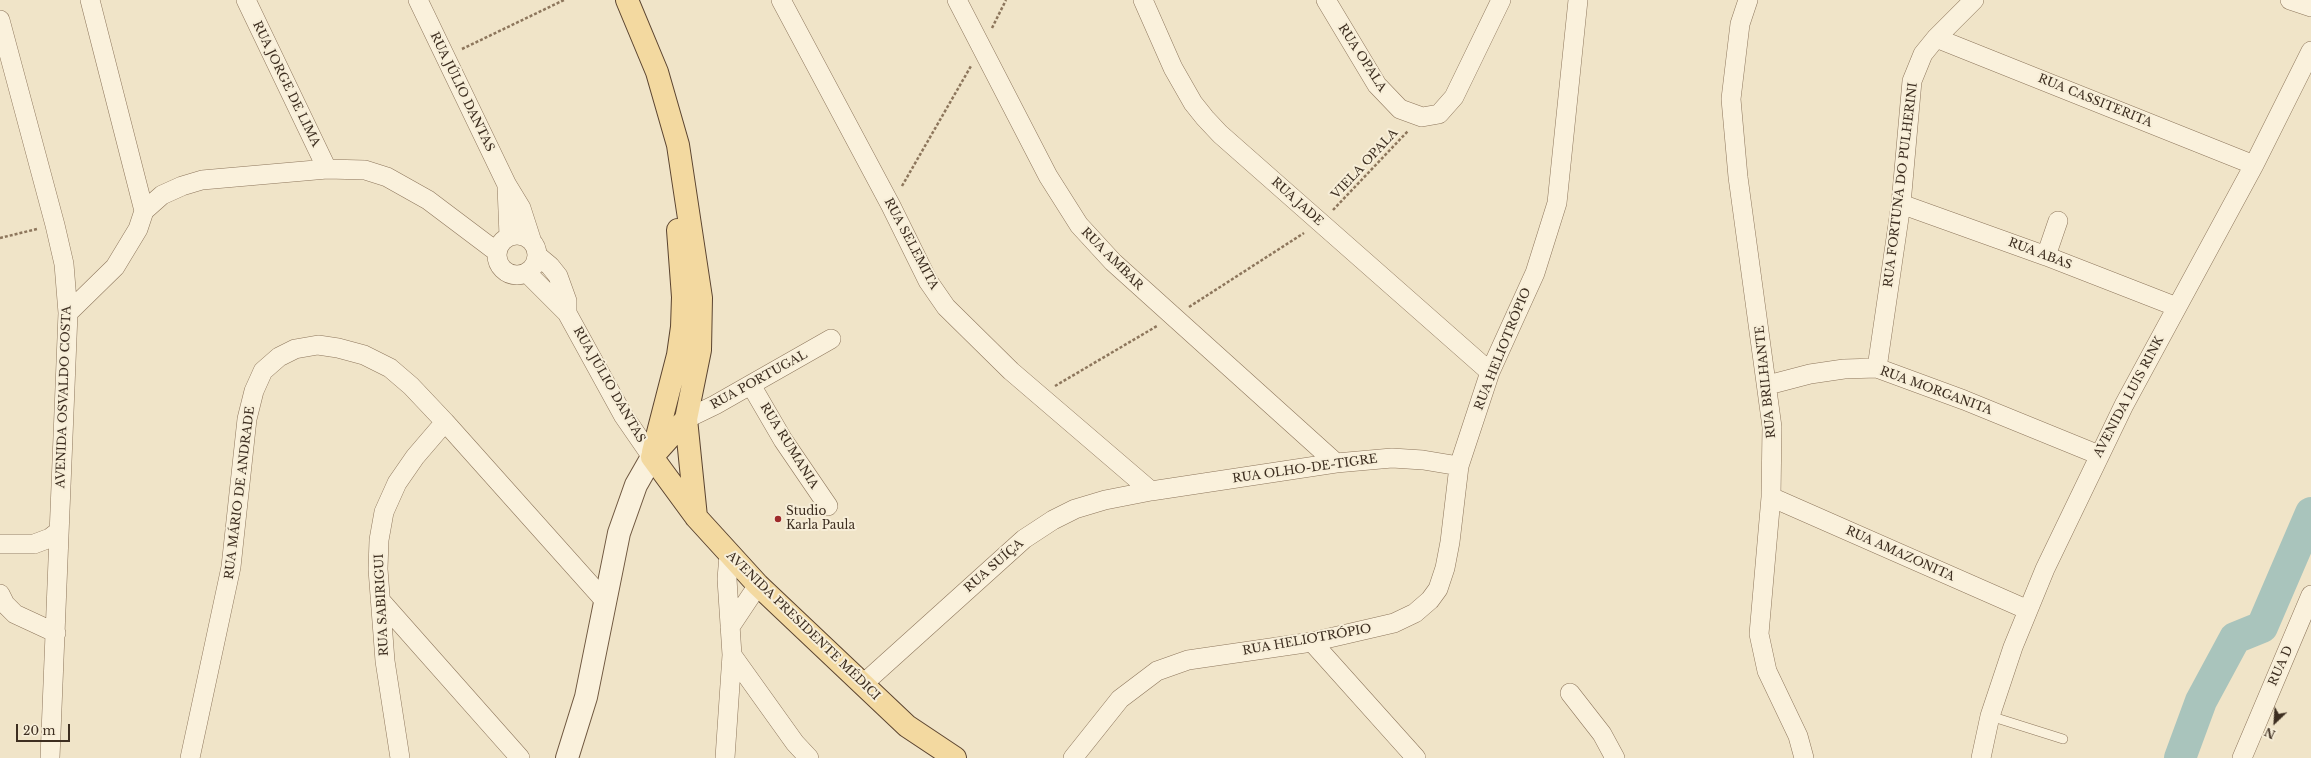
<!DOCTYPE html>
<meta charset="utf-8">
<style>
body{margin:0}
#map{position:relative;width:2311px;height:758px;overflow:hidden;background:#f0e4c8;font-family:"Libre Baskerville",serif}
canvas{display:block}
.north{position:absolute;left:2255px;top:702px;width:40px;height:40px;-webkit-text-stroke:3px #f7eed8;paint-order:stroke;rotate:205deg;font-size:11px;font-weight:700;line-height:16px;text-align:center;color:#3d2e20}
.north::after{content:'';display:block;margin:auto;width:14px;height:18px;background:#3d2e20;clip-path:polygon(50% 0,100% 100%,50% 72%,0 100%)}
.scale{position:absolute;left:16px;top:724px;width:54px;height:18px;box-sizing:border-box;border:2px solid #3d2e20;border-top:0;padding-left:5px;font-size:12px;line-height:14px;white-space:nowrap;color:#3d2e20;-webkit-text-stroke:3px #f7eed8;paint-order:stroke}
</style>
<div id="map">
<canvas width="2311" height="758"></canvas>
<div class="north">N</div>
<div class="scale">20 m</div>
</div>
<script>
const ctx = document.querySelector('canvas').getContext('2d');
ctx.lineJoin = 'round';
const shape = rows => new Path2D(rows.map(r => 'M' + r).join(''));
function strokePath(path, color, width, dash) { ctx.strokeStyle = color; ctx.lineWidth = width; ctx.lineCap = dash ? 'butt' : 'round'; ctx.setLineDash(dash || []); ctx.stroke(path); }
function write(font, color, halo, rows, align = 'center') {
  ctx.font = font + ' "Libre Baskerville",serif'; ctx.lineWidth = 4; ctx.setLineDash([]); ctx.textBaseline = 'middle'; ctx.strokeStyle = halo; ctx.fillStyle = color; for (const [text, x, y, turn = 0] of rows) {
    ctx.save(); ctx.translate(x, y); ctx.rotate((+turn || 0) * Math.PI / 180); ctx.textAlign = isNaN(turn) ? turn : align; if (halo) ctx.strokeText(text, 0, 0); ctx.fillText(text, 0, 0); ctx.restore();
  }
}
strokePath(shape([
 [2180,758,2201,701,2235,638,2262,627,2311,513]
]), '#a9c4bc', 32);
const service = shape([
 [1990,716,2063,739]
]);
const minor = shape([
 [246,0,327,169],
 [418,0,507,185,521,208,531,239],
 [781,0,891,206,928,281,946,307,1011,371,1151,491],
 [957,0,1048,176,1079,225,1113,262,1336,463],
 [1143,0,1173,68,1193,103,1205,118,1220,134,1490,372],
 [1326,0,1377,85,1400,109,1422,117,1439,114,1454,97,1501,0],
 [1748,0,1740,24,1731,99,1738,177,1772,427,1771,497,1759,634,1767,671,1798,736,1804,758],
 [2290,0,2311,7],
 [0,20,55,225,64,264,68,313,50,758],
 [1936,38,2254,165],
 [507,186,509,236],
 [1901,204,2046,256,2177,307],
 [144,211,162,195,182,186,202,180,327,169,365,170,387,177,428,200,497,252],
 '497 255a20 20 0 1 1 40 0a20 20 0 1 1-40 0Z',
 [538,256,550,266,558,276,567,301,567,313],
 [2046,256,2058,221],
 [527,273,567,313,623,415,652,457],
 [68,313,115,267,138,229,144,211,90,0],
 [1877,368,1901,204,1912,81,1923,54,1936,38,1974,0],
 [751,385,783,440,828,506],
 [1768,385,1810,374,1844,369,1877,368,1964,400,2099,455],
 [686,419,715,405,831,339],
 [1771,497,2028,610],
 [0,544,34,544,50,538,59,531],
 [0,594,5,604,15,614,56,633],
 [380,600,520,758],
 [730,627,758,585],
 [1312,642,1416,758],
 [732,655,795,743,809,758],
 [862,685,1024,539,1053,520,1075,509,1105,500,1151,491,1336,463,1392,458,1423,460,1459,466],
 [1570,693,1602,734,1615,758],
 [190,758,231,567,247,419,254,391,263,371,279,357,295,349,318,345,338,348,364,355,390,368,411,386,445,422,605,601],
 [400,758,385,661,378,569,379,540,384,512,397,483,415,457,445,422],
 [725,758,732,655,727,579,729,555],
 [1073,758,1120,699,1157,671,1188,660,1312,642,1394,623,1415,613,1430,600,1438,589,1445,568,1450,542,1459,466,1490,372,1535,273,1557,203,1578,0],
 [1981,758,1990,716,2013,647,2045,569,2124,405,2254,165,2311,51],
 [2242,758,2311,595]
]);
const secondary = shape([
 [567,758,586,697,619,533,636,485,652,457]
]);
const primary = shape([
 [627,0,657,72,678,145,701,298,700,350,686,419,652,457],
 [686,419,696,517],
 [653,452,678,355,682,327,683,297,678,230],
 [652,457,696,517,758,585,907,726,955,758]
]);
strokePath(service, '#8d765c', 10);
strokePath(minor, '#8d765c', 20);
strokePath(secondary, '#6f573f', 24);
strokePath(primary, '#5b4430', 24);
strokePath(shape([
 [992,28,1006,0],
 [462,49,564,0],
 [902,186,971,66],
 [1333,210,1408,131],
 [0,238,37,229],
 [1189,307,1304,233],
 [1055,386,1157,326]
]), '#8d765c', 2.5, [3, 2]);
strokePath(service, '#faf1dc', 9);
strokePath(minor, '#faf1dc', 19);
strokePath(secondary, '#faf1dc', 22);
strokePath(primary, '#f3d9a0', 22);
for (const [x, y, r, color] of [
 [778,519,4,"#9e2a2b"]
]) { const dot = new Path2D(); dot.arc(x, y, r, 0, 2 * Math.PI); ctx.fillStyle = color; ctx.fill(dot); strokePath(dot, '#f7eed8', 1.5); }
write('12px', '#3d2e20', '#f7eed8', [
 ["RUA OPALA",1362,58,57],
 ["RUA JORGE DE LIMA",286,84,64],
 ["RUA JÚLIO DANTAS",462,92,64],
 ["RUA CASSITERITA",2095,101,22],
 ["VIELA OPALA",1365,164,-47],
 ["RUA FORTUNA DO PULHERINI",1901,185,-83],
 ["RUA JADE",1297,202,42],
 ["RUA SELEMITA",911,244,62],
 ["RUA ABAS",2040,254,21],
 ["RUA AMBAR",1112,259,45],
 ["RUA HELIOTRÓPIO",1503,349,-68],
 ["RUA PORTUGAL",759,380,-29],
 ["RUA BRILHANTE",1766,382,-96],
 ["RUA JÚLIO DANTAS",609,385,60],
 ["RUA MORGANITA",1936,391,20],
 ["AVENIDA OSVALDO COSTA",64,397,-88],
 ["AVENIDA LUIS RINK",2129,397,-62],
 ["RUA RUMANIA",789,446,58],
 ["RUA OLHO-DE-TIGRE",1305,469,-8],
 ["RUA MÁRIO DE ANDRADE",240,493,-83],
 ["RUA AMAZONITA",1900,554,24],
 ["RUA SUÍÇA",994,566,-41],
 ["RUA SABIRIGUI",382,605,-93],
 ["AVENIDA PRESIDENTE MÉDICI",803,626,44],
 ["RUA HELIOTRÓPIO",1307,640,-10],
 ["RUA D",2281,666,-66]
]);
write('12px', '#3d2e20', '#f7eed8', [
 ["Studio",786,512],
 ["Karla Paula",786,526]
], 'left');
</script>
